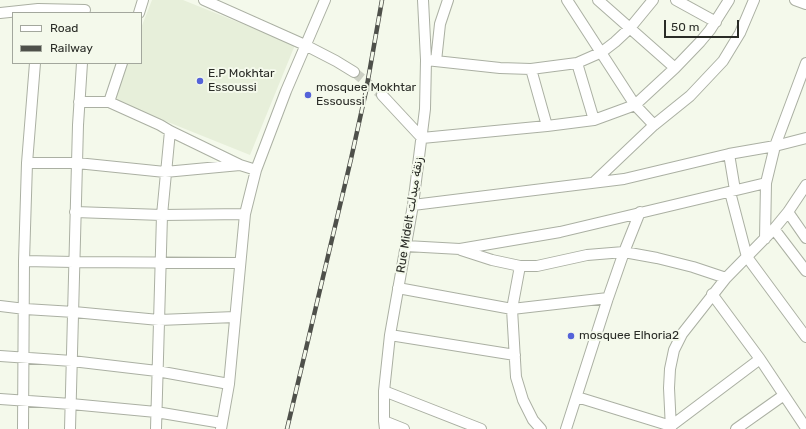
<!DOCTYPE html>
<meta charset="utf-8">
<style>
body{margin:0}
#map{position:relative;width:806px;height:429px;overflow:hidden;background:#f4f9eb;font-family:Rubik,sans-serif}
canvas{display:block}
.legend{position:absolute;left:12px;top:12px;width:130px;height:52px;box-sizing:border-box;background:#f4f9eb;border:1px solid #a3a79d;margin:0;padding:5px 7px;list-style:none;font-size:12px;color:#2a2c27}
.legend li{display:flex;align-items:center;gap:8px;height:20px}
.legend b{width:20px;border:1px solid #a3a79d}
.scale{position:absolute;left:664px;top:20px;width:75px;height:18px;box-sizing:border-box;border:2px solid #2a2c27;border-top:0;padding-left:5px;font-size:12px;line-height:14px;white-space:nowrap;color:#2a2c27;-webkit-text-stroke:3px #f4f9eb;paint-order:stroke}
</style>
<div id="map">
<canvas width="806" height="429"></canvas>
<ul class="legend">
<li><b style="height:5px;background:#fff"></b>Road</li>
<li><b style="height:5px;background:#4e504a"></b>Railway</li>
</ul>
<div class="scale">50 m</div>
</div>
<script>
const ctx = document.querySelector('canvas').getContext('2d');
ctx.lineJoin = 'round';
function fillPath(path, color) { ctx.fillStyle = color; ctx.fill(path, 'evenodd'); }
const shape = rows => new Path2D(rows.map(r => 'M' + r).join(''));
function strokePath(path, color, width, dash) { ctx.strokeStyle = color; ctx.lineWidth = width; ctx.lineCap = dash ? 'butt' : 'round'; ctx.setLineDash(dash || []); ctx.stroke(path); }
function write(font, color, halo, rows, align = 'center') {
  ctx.font = font + ' Rubik,Cairo,sans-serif'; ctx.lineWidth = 4; ctx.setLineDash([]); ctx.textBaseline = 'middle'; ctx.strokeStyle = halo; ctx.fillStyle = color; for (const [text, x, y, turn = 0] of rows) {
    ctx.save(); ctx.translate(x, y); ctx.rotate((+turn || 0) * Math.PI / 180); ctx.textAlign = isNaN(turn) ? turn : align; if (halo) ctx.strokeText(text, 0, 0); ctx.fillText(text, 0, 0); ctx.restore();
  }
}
fillPath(shape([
 [152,0,183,0,295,45,250,155,113,100,128,63,141,63,141,28]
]), '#e7efda');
strokePath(shape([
 [354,72,382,95]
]), '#ccd0c4', 10, [10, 5]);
const minor = shape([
 [204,0,305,45,336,61,354,72],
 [567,0,635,105,654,125],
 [598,0,675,68],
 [676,0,716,22],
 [795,0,806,4],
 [0,13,38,9,85,10],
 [139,13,143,0],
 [426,60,500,68,531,69,577,63,602,52,615,42,630,28,653,0],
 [436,61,440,24,448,0],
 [577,63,594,120],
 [531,69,547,126],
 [382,95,422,138,547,126,594,120,635,105,675,68,700,42,710,30,729,0],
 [79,102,109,102,160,125,170,131,162,215,156,429],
 [109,102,122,63],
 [170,131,240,165],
 [729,154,735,190],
 [27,163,77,163,165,172,240,165,256,170],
 [593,183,654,125,690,96,723,61,740,33,754,0],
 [730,192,747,257,806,337],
 [413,205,624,179,729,154,775,146,806,138],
 [75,212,162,215,245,214],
 [788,212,806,238],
 [774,229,806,271],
 [765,239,766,183,775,146,806,63],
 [406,246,460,249,560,232,766,183],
 [461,250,492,260,520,266,537,266,587,255,624,252,657,258,693,267,726,278],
 [24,261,74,262,240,263],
 [520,266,512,309,516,377,523,400,533,420,541,429],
 [398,288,512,309,608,298],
 [712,294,760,359,806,428],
 [0,306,25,309,74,312,159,320,235,317],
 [390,335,515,355],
 [0,356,72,361,157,371,229,384],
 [384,391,481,429],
 [577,397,671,426,760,359],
 [0,399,71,404,156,412,222,423],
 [384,421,404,429],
 [23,429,24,261,27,163,35,63],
 [70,429,78,125,82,63],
 [221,429,229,384,245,214,256,170,286,91,325,0],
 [385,429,384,421,384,391,390,335,413,205,425,109,426,60,423,0],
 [566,429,608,298,624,252,640,212],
 [671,429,669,388,670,369,674,350,682,334,726,278,774,229,788,212,806,185],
 [736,429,784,395]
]);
strokePath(minor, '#abb0a3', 12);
strokePath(minor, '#fff', 10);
const rail = shape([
 [287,429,351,159,366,91,382,0]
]);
strokePath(rail, '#4e504a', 4.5);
strokePath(rail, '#f4f9eb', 3, [9]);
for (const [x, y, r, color] of [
 [200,81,4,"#5463d9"],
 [308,95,4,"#5463d9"],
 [571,336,4,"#5463d9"]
]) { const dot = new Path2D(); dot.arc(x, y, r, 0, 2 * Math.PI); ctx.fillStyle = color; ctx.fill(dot); strokePath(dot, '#f4f9eb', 1.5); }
write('12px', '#2a2c27', '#f4f9eb', [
 ["E.P Mokhtar",208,74],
 ["Essoussi",208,88],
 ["mosquee Mokhtar",316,88],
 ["Essoussi",316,102],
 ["mosquee Elhoria2",579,336]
], 'left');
write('12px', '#2a2c27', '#f4f9eb', [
 ["Rue Midelt زنقة ميدلت",410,215,-81]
]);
</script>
